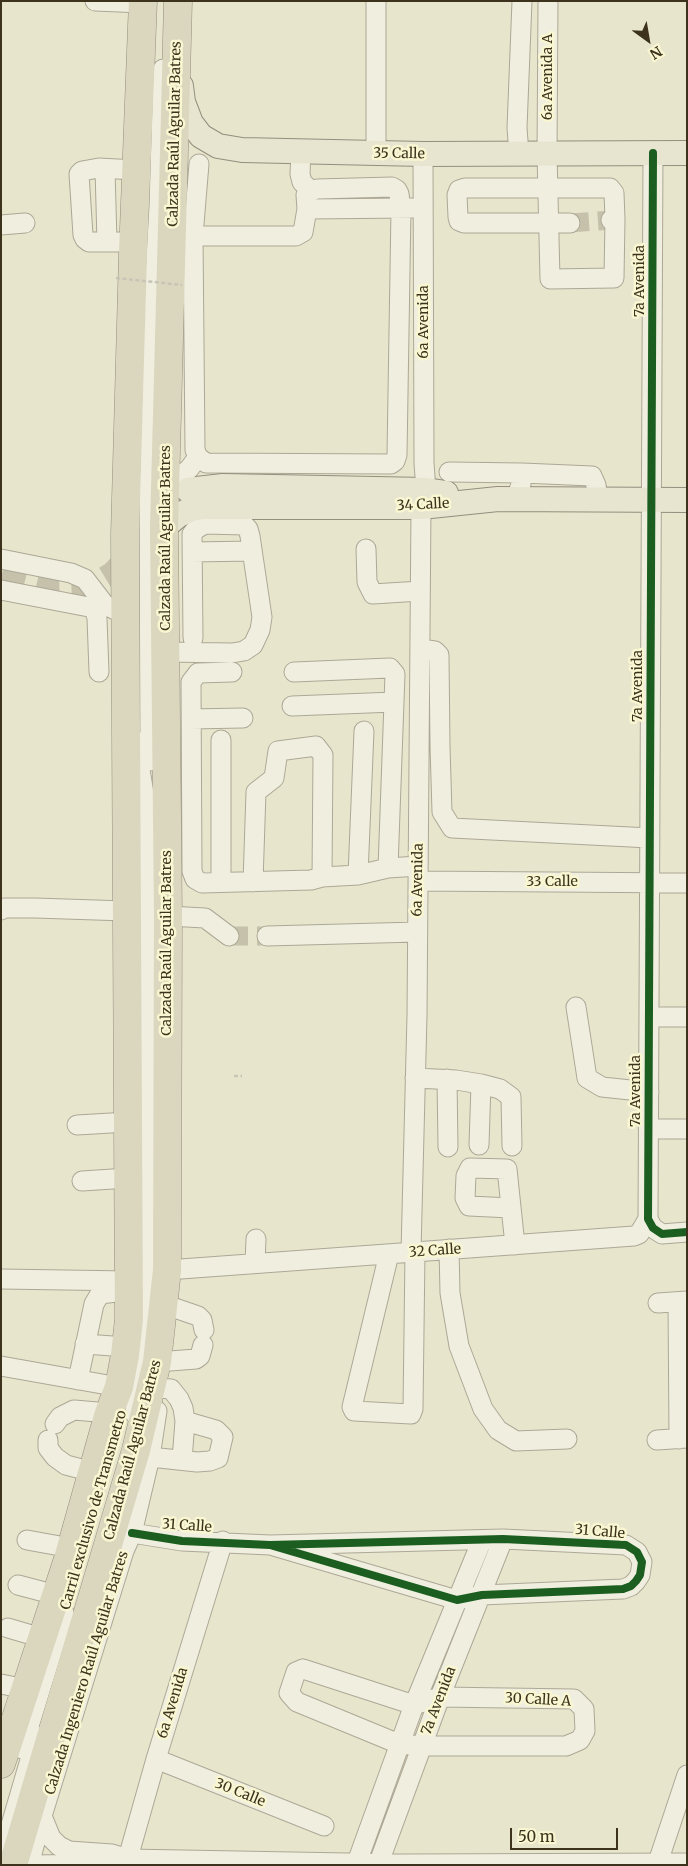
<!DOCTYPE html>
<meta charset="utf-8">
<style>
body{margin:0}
#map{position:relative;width:688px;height:1866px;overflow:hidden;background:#e8e5cd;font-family:Merriweather,serif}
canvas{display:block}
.frame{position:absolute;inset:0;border:2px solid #3d331c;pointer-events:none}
.north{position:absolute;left:623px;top:15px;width:50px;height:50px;-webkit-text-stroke:4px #f9f6d2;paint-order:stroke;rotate:148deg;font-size:14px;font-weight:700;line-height:20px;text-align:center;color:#3d331c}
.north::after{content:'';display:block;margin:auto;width:18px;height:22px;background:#3d331c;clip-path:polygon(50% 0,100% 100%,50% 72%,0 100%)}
.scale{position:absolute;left:510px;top:1828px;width:108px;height:22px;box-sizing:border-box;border:2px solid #3d331c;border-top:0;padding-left:6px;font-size:15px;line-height:18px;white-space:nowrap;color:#3d331c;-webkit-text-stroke:4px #f9f6d2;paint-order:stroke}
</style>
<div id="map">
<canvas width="688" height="1866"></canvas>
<div class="frame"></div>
<div class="north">N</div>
<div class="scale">50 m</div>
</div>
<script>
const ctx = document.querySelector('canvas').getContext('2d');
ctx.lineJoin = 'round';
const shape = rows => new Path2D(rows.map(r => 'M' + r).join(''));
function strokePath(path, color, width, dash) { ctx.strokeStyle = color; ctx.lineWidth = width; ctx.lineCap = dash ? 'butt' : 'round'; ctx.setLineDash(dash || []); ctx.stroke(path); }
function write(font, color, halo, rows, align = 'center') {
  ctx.font = font + ' Merriweather,serif'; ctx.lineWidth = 5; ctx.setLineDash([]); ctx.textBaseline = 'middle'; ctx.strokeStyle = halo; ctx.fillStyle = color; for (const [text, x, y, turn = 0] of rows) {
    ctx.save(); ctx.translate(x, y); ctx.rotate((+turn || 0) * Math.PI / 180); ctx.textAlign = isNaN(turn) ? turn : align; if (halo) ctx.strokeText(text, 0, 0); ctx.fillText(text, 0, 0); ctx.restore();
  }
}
strokePath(shape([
 [570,223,611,220],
 [229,936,267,936]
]), '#c6c1aa', 19, [19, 9]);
strokePath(shape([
 [1,578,50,590,76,589,97,583,112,574,122,564,129,547]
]), '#c6c1aa', 24, [24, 12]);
const minor = shape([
 [95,1,143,3],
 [548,1,547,154,550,279,614,278,615,219],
 [301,152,300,174,302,182,311,191],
 [376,153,376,1],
 [653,153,648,1219,653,1228,662,1234,687,1232],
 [423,154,424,463,426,490],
 [519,154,517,128,522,1],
 [199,164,193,236,195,450,198,457,206,463,391,464,395,461,397,455,401,209,399,194,397,190,392,187,317,189,311,191,306,195,307,209],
 [105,169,107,242],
 [570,223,464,223,459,221,458,217,457,195,459,190,465,188,610,188,614,193,615,219,611,220],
 [1,225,25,223],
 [182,236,296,236,303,232,307,209,412,208],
 [134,242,89,242,85,239,83,235,79,174,82,171,99,168,136,170],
 [449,472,522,473],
 [165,488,189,469,198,457],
 [516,499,521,484,522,473,592,476,596,485,598,500],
 [366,549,367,582,373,594,420,591],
 [192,552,252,551],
 [1,559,71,573,85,579,105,605,126,615],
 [1,590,94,608,105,605],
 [94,608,97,618,99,672],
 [420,649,435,651,439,655,440,746,442,812,452,828,650,838],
 [165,652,232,653,244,651,253,645,260,630,262,617,250,536,248,529,244,525,205,524,196,529,192,534,193,638],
 [232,672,198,673,191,682,192,871,195,879,202,883,311,880,322,877,358,875,388,868,418,866],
 [294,672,390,668,395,674,388,868],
 [292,706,394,702],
 [191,719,243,718],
 [150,761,149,495,155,275,159,206,163,69],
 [358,875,364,731],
 [418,881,687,883],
 [221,882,221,740],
 [253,882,256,792,274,778,278,751,316,746,323,755,322,877],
 [1,910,4,908,35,908,126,911],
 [168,916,205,918,229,936],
 [267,936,417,932],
 [576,1007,587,1078,602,1087,649,1092],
 [649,1017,687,1017],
 [415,1078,456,1080,481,1084,500,1089,511,1097,512,1146],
 [447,1079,448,1147],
 [77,1125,128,1122],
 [649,1129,687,1129],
 [479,1145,481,1084],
 [82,1181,128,1178],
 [511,1208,469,1206,465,1198,466,1176,470,1168,507,1169,515,1245],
 [449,1249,450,1293,459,1346,483,1409,498,1430,516,1441,567,1439],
 [411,1252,417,1015,421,507],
 [389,1254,352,1407,354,1411,411,1414,413,1409,415,1252],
 [255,1263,256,1239],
 [167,1270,634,1236,639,1234,648,1219],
 [1,1279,129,1281],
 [678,1302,679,1439],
 [658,1303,687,1301],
 [163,1304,198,1316,202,1320,204,1330],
 [85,1344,126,1347],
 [1,1366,119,1387],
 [158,1374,157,1362,196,1359,200,1356,203,1345],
 [78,1380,94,1304,100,1294,125,1291],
 [159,1388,171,1389,179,1399,183,1408,185,1421,182,1460],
 [135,1414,137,1373,144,1314,148,845,146,805,139,764,139,742],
 [55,1424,60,1417,74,1410,109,1413],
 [48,1440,48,1448,55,1457,66,1465,93,1472],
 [657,1440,687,1438],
 [150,1457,197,1462,210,1461,218,1458,223,1437,216,1430,185,1421],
 [132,1533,182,1541,270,1545,503,1539,626,1545,637,1552,642,1562,640,1575,636,1581,631,1586,623,1589,482,1595,457,1600,270,1545],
 [27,1540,71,1548],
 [18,1585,56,1595],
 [8,1628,42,1638],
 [303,1669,414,1705,440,1697,574,1699,584,1709,585,1731,580,1740,566,1746,422,1746,399,1744,297,1702,289,1693,296,1672,303,1669],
 [1,1684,26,1689],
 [22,1749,64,1613],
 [156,1759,324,1826],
 [42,1816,51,1838,59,1846,69,1851,112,1854,128,1859,403,1864,687,1863],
 [1,1859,37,1736],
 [128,1859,110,1864,29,1865,42,1816,124,1551,132,1533,150,1457,157,1411],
 [126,1865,156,1759,223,1541],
 [356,1865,414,1705,482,1540],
 [378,1865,440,1697,503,1539],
 [657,1865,687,1775]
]);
const major = shape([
 [181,86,183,102,191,123,201,136,218,146,242,150,423,154,687,153],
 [188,490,223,486,426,490,446,493],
 [164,527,179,515,191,509,203,507,421,507,498,499,687,500]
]);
const highway = shape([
 [1,1764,68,1559,109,1413,119,1387,125,1355,129,1319,125,534,133,254,143,1],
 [13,1865,136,1450,157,1362,167,1270,168,916,164,527,178,1]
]);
strokePath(minor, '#ada896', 21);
strokePath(major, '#938e7d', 26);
strokePath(highway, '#938e7d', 29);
strokePath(shape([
 [234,1076,242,1076]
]), '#c7c5b6', 2.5, [4, 2.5]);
strokePath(minor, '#efeedf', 19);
strokePath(major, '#e7e4d0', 24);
strokePath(highway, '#dbd6be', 28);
strokePath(shape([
 [116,278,182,285]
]), '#c7c5b6', 2.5, [4, 2.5]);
strokePath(shape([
 [653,153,648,1219,653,1228,662,1234,687,1232],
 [132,1533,182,1541,270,1545,503,1539,626,1545,637,1552,642,1562,640,1575,636,1581,631,1586,623,1589,482,1595,457,1600,270,1545]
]), '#1b5e20', 8);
write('14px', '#3d331c', '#f9f6d2', [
 ["6a Avenida A",548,77,-90],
 ["Calzada Raúl Aguilar Batres",175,134,-89],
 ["35 Calle",399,154,1],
 ["7a Avenida",640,281,-90],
 ["6a Avenida",424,322,-90],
 ["34 Calle",423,505,-3],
 ["Calzada Raúl Aguilar Batres",166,538,-90],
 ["7a Avenida",638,686,-90],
 ["6a Avenida",418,880,-89],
 ["33 Calle",552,882],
 ["Calzada Raúl Aguilar Batres",167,943,-90],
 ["7a Avenida",636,1091,-90],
 ["32 Calle",435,1251,-4],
 ["Calzada Raúl Aguilar Batres",133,1450,-75],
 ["Carril exclusivo de Transmetro",94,1510,-74],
 ["31 Calle",187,1526,4],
 ["31 Calle",600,1532,5],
 ["Calzada Ingeniero Raúl Aguilar Batres",87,1673,-73],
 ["30 Calle A",538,1700,3],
 ["7a Avenida",439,1701,-69],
 ["6a Avenida",173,1703,-73],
 ["30 Calle",240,1793,22]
]);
</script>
